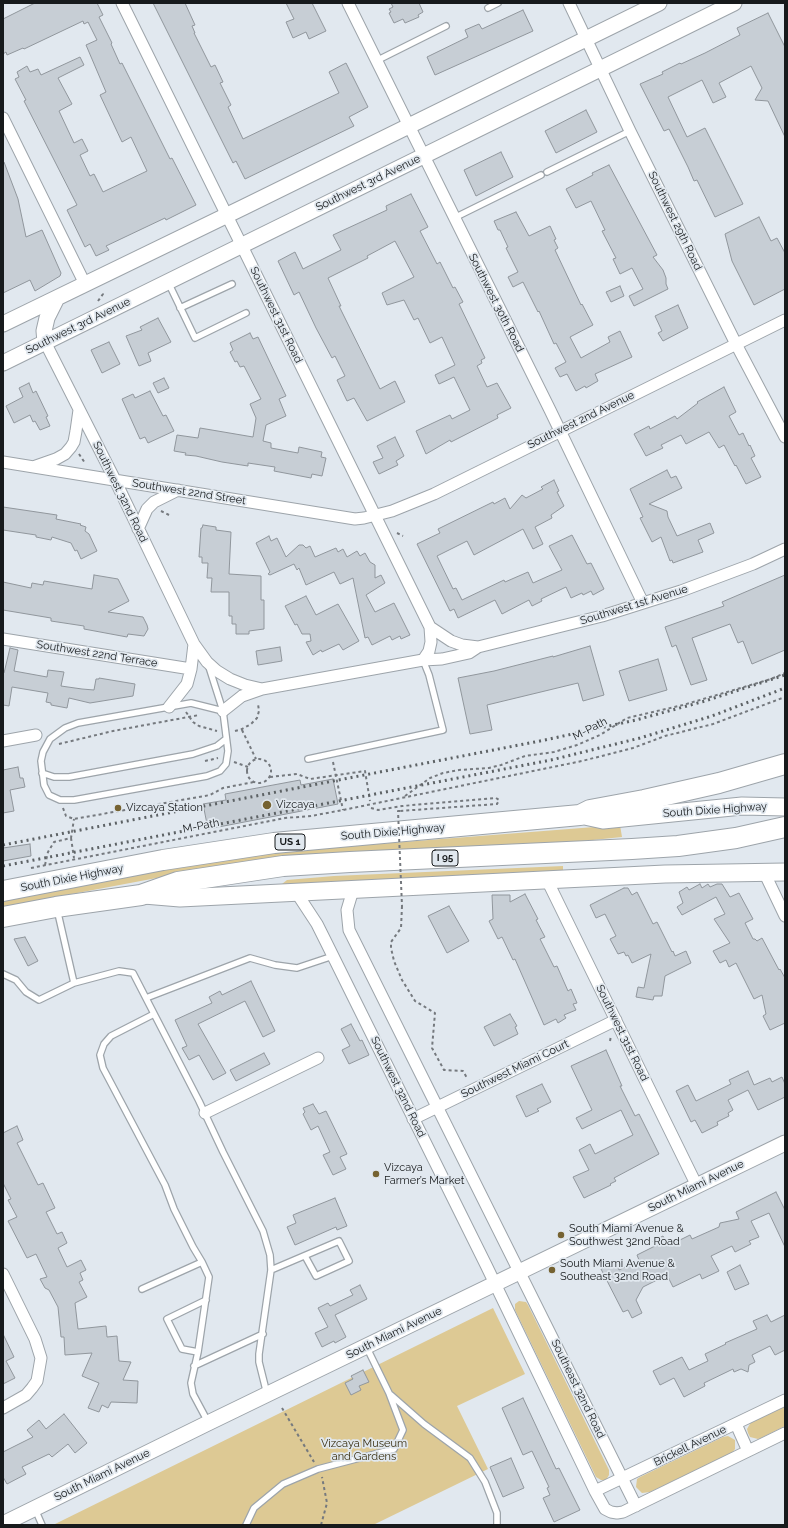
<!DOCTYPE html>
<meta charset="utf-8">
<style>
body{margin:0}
#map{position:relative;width:788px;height:1528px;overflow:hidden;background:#e1e8ef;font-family:Raleway,sans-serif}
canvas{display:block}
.frame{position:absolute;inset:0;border:4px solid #171a1c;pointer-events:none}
</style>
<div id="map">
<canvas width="788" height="1528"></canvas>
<div class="frame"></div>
</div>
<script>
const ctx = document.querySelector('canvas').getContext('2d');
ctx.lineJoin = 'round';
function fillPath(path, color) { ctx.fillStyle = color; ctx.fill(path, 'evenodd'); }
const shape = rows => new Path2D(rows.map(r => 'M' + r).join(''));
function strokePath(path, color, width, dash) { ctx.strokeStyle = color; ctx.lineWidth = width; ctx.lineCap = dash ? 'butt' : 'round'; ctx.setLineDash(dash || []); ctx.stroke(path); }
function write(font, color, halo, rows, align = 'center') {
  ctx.font = font + ' Raleway,sans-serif'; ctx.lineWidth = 3.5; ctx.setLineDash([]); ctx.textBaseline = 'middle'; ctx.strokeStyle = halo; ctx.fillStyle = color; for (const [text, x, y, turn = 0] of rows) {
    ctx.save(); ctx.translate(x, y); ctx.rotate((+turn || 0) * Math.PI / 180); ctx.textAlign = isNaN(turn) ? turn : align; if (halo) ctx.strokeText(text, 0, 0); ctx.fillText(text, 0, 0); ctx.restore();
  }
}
fillPath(shape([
 [620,825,622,837,564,843,199,870,3,907,3,901,189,865,249,856,314,849],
 [563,866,563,871,288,885,282,884,287,880,334,876],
 [519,1301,526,1302,528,1305,609,1470,609,1475,606,1480,601,1480,596,1477,515,1310,515,1304],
 [493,1308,525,1374,457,1406,488,1469,373,1525,53,1525],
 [785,1405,785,1426,761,1438,758,1439,750,1437,748,1433,747,1429,751,1422],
 [728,1436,735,1440,735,1449,732,1453,650,1492,642,1493,636,1487,637,1479,640,1477,723,1437]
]), '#ddc994');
const building = shape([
 [35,3,97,3,103,15,99,17,112,43,111,44,120,64,122,63,170,159,172,158,196,205,166,220,165,218,106,246,109,250,96,256,90,244,85,247,67,210,77,205,24,101,26,100,15,79,19,77,17,72,27,66,30,72,38,69,41,75,80,57,84,65,58,78,72,104,59,111,74,143,82,139,88,151,80,155,90,176,94,174,103,192,147,171,131,137,122,142,100,95,106,92,86,45,97,40,88,22,84,24,83,21,24,49,23,48,7,55,6,52,3,54,3,19,35,3],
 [153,3,185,3,195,25,192,26,195,33,194,33,211,67,215,65,223,82,220,83,231,105,228,107,243,139,339,93,329,72,346,63,368,107,349,117,354,126,245,179,236,161,233,163,153,3],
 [286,3,312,3,326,31,309,39,306,32,293,38,286,22,294,19,286,3],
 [391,3,419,3,423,12,418,15,419,17,405,23,403,19,394,23,389,13,391,12,389,9,393,7,391,3],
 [523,10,533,31,435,75,427,57,468,37,465,30,479,24,482,29,523,10],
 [768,13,785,47,785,137,768,101,755,100,762,88,751,66,719,83,726,97,713,103,702,80,668,97,687,137,705,128,743,204,715,217,697,180,694,181,688,167,669,129,664,131,640,84,663,74,662,72,680,63,681,64,705,53,740,35,737,28,768,13],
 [586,110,597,132,556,153,545,131,586,110],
 [501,152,513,177,476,196,464,170,501,152],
 [3,162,4,162,18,199,26,237,42,230,61,273,60,276,35,291,30,280,3,293,3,162],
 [609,165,657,255,653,257,663,270,666,278,666,284,668,289,634,306,629,296,643,289,632,268,620,274,613,259,616,258,602,231,605,230,591,201,576,208,566,189,593,175,592,173,609,165],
 [411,194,428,227,420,231,437,264,440,262,453,288,455,287,463,302,459,304,485,358,481,360,482,363,477,366,487,387,497,383,511,408,497,415,498,418,451,442,450,440,426,454,416,431,450,415,452,419,470,410,454,377,439,384,435,375,455,365,442,337,430,343,418,318,414,320,404,300,387,305,382,293,414,277,395,241,367,256,368,258,328,278,341,306,339,306,380,389,395,381,405,402,367,421,354,398,347,401,337,380,345,376,335,356,332,358,316,328,299,292,294,295,278,261,295,252,303,269,341,250,333,235,387,210,386,206,411,194],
 [516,212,529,236,550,226,556,239,554,240,558,248,555,250,581,305,582,304,593,325,570,337,581,358,610,342,608,337,620,331,632,357,595,374,598,381,586,388,585,386,576,391,567,374,560,377,555,368,566,362,556,343,554,344,539,311,538,312,523,282,513,287,508,277,518,272,506,248,508,247,500,230,498,230,494,221,516,212],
 [759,217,771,241,777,238,785,253,785,289,754,305,732,261,725,234,759,217],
 [620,286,624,296,611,302,606,292,620,286],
 [678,305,688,328,663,341,658,333,662,331,655,316,678,305],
 [158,318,171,342,148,353,151,361,139,366,126,336,142,330,140,327,158,318],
 [250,333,253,339,258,337,286,396,279,399,286,416,266,425,263,441,271,443,271,448,298,453,299,447,322,452,321,457,326,458,322,476,312,474,311,478,274,471,275,467,248,463,248,466,222,462,196,456,185,455,186,453,174,451,177,435,198,438,200,428,253,437,256,418,250,404,261,399,244,366,240,367,237,361,235,362,230,352,233,350,230,343,250,333],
 [109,342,120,364,102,373,91,350,109,342],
 [164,378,169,388,158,393,153,383,164,378],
 [29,383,33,393,36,391,48,416,46,417,50,426,40,430,35,421,33,422,30,415,14,423,6,406,23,397,19,388,29,383],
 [724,387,736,412,729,416,739,435,743,433,749,446,750,445,755,456,751,458,761,477,746,484,736,465,735,466,724,445,719,448,709,432,686,444,681,435,661,445,663,448,646,456,634,434,649,426,650,429,675,416,677,419,698,403,697,402,724,387],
 [150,391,163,416,166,415,174,431,148,443,145,437,140,439,122,399,133,394,135,398,150,391],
 [395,437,404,456,396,461,398,465,379,474,373,462,383,458,377,446,395,437],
 [667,470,671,478,676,476,682,488,649,504,667,511,668,517,677,536,710,523,714,533,698,540,703,552,673,563,672,560,670,561,661,537,652,542,640,518,643,517,630,489,667,470],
 [554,480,559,491,557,492,564,506,551,515,552,518,535,527,543,544,533,549,523,529,474,555,467,541,437,556,453,589,456,588,462,600,504,580,505,582,528,572,533,583,562,570,549,546,572,535,587,564,591,563,604,589,593,595,591,591,583,595,582,593,571,598,566,587,541,599,542,601,532,606,529,600,502,614,495,600,458,618,454,609,450,611,417,544,440,533,438,529,493,502,494,504,505,498,510,509,522,495,526,498,543,489,541,487,554,480],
 [3,507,57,515,56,519,81,524,80,525,86,527,85,531,89,534,97,551,81,559,77,550,75,551,71,543,52,537,51,540,36,537,36,535,3,530,3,507],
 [203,525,216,527,216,530,231,532,229,574,261,576,261,600,264,600,264,629,249,631,249,634,236,634,236,624,232,624,232,616,229,616,229,592,211,592,212,578,207,578,208,563,202,563,202,557,199,557,201,528,202,528,203,525],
 [269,536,271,541,277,538,286,557,299,545,303,545,306,548,310,546,315,557,336,548,338,552,343,549,347,557,357,551,360,556,365,553,370,562,375,565,375,578,381,575,385,583,366,595,375,612,394,603,410,635,401,639,400,636,392,640,390,636,372,645,368,637,365,638,353,578,340,584,334,572,306,585,299,568,297,570,294,564,270,575,268,574,270,572,256,543,269,536],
 [94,575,118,579,129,601,108,612,143,617,147,625,148,629,144,636,128,634,127,637,84,629,84,626,51,621,51,618,3,610,3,582,31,588,32,583,43,585,44,581,92,589,94,575],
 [785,575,785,650,752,664,743,641,738,643,730,624,692,638,707,680,691,685,676,645,672,647,665,627,724,606,722,602,785,575],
 [306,596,316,615,338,604,359,641,343,650,339,644,322,652,321,650,313,655,306,642,311,641,310,634,302,634,297,624,295,625,285,606,306,596],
 [590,646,604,695,583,701,578,683,487,705,492,730,470,734,458,678,494,671,553,656,553,657,590,646],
 [280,647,282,661,258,665,256,651,280,647],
 [10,648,18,650,14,671,47,677,48,670,64,672,61,686,82,689,94,690,96,679,99,679,99,678,135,684,133,696,90,703,69,698,67,708,51,705,51,703,46,702,48,693,12,687,9,706,3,705,3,673,4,673,10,648],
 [658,659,667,690,629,701,619,671,658,659],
 [18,767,20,778,23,778,25,787,10,790,14,811,3,813,3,770,18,767],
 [333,779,338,804,208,829,203,804,226,800,225,794,300,780,301,785,333,779],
 [30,844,31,856,3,861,3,848,30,844],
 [700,884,702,888,708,884,710,887,717,884,722,884,730,897,739,893,753,919,745,923,753,939,755,939,757,941,762,938,779,970,780,969,785,978,785,1023,770,1030,763,1016,766,1014,762,995,754,999,736,963,729,967,726,960,720,963,713,951,730,943,714,919,725,914,716,897,682,915,677,907,683,903,679,892,687,887,689,890,700,884],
 [624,888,628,888,632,895,637,892,653,924,657,922,672,952,673,951,675,956,686,951,691,963,665,976,662,996,654,996,653,1000,636,997,638,987,644,988,651,954,632,963,628,955,626,956,624,952,618,954,610,939,616,936,605,914,596,918,590,905,624,888],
 [525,894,538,919,536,920,545,937,540,939,554,967,557,966,568,991,571,989,577,1003,573,1004,576,1010,564,1015,566,1018,558,1023,556,1019,544,1025,515,959,513,960,502,937,498,939,489,921,493,919,492,895,510,895,510,902,525,894],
 [449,906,469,941,447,953,428,916,449,906],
 [25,937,38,961,28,966,14,939,25,937],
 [251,981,275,1031,263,1037,245,1001,198,1024,226,1073,213,1080,199,1055,189,1060,182,1048,187,1046,175,1020,212,1003,209,997,220,991,222,995,251,981],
 [510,1014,517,1026,515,1027,518,1034,494,1046,484,1027,510,1014],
 [351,1024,360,1041,362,1040,369,1055,349,1064,342,1050,350,1046,341,1029,351,1024],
 [606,1050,622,1086,620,1086,635,1116,639,1114,659,1154,614,1178,616,1181,610,1184,611,1185,584,1198,573,1177,589,1170,579,1150,590,1144,595,1154,633,1135,621,1110,582,1129,576,1118,592,1110,571,1066,606,1050],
 [264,1053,270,1064,236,1081,230,1070,264,1053],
 [748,1071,754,1085,770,1078,772,1082,782,1077,785,1084,785,1097,758,1110,748,1090,728,1100,733,1110,728,1113,729,1116,717,1122,718,1125,702,1133,695,1120,691,1122,676,1091,688,1085,696,1101,731,1084,729,1080,748,1071],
 [542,1084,551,1102,537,1109,539,1111,526,1117,516,1096,542,1084],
 [313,1104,319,1114,326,1111,347,1154,340,1157,346,1169,333,1175,323,1155,330,1152,318,1126,311,1130,303,1114,305,1112,303,1108,313,1104],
 [17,1126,23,1140,17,1143,38,1185,43,1183,55,1208,46,1212,57,1234,62,1232,67,1243,58,1248,67,1267,81,1260,86,1270,80,1273,83,1280,79,1282,87,1297,75,1303,78,1329,106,1326,107,1337,117,1336,119,1361,131,1362,123,1380,138,1381,137,1403,111,1402,108,1408,102,1405,99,1412,88,1408,99,1383,82,1376,92,1353,65,1355,64,1337,61,1337,58,1307,49,1290,45,1288,40,1279,47,1277,36,1254,27,1258,8,1221,17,1217,8,1200,11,1199,3,1183,3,1133,17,1126],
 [776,1192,785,1210,785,1247,769,1213,751,1221,759,1237,749,1241,751,1244,735,1252,732,1246,711,1256,719,1271,702,1279,700,1274,673,1287,667,1275,643,1287,636,1300,642,1313,632,1318,628,1310,623,1312,601,1269,616,1262,619,1270,639,1260,637,1255,655,1246,653,1241,663,1236,668,1246,690,1235,692,1239,719,1227,720,1223,739,1219,736,1212,776,1192],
 [335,1198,347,1226,337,1230,336,1227,295,1245,287,1227,296,1223,293,1215,335,1198],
 [740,1265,749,1284,735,1290,727,1272,740,1265],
 [360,1285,367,1299,335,1315,346,1337,335,1343,334,1341,322,1347,315,1333,328,1327,318,1308,328,1303,330,1306,353,1295,350,1290,360,1285],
 [767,1315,771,1322,785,1315,785,1350,775,1355,770,1346,752,1355,755,1362,749,1365,748,1372,741,1369,734,1372,733,1369,704,1383,705,1386,684,1397,674,1378,660,1385,653,1371,682,1357,689,1370,708,1361,705,1354,726,1344,725,1343,757,1329,753,1321,767,1315],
 [3,1334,14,1357,6,1361,15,1378,3,1384,3,1334],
 [363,1370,369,1382,359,1386,361,1390,351,1395,345,1383,353,1379,351,1376,363,1370],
 [523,1398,556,1469,559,1468,580,1510,554,1522,543,1498,550,1495,547,1488,549,1487,532,1451,523,1455,502,1408,523,1398],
 [64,1414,87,1443,75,1453,68,1444,52,1457,49,1454,22,1467,26,1474,7,1484,3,1477,3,1452,33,1437,27,1430,39,1420,46,1429,64,1414],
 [511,1458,524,1488,503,1497,490,1467,511,1458]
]);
fillPath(building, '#c7ced5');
strokePath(building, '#90969c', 1);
const lane = shape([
 [488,8,498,3],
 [376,61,446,26],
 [547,172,630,131],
 [454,218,541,175],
 [168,282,195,338,246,313],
 [180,308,232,284],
 [209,667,223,711,228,751,226,764,220,771,207,776,74,800,60,800,49,795,44,785,41,761,43,752,50,739,65,728,78,723,191,703,223,711],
 [308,759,443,730,429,675,423,660],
 [42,773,54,777,69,777,193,754,217,746,226,739],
 [57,909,74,983,119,971,133,973,199,1101,223,1152,263,1231,270,1255,271,1270,259,1354,259,1362,267,1394],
 [3,974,16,980,26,992,39,1000,74,983],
 [146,998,250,958,275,965,297,968,333,956],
 [154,1014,111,1036,104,1044,100,1055,103,1068,165,1185,174,1209,193,1247,202,1262,209,1277,198,1352,191,1383,193,1394,208,1422],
 [271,1270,339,1241,349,1261,316,1276,305,1256],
 [142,1289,202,1262],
 [198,1352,182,1349,167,1319,206,1300],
 [194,1366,263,1334],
 [391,1395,424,1424,470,1458,485,1482,497,1513,497,1525],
 [35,1509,42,1525],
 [246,1525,254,1508,283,1484,318,1469,394,1449,403,1430,389,1393,367,1348]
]);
const street = shape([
 [122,3,430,627,431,642,429,651,423,660],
 [348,3,550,410,643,603],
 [569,3,630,131,736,344,785,437],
 [3,118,85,284],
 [45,342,115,480,194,644,207,662,217,671,230,679,245,685,262,689],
 [3,462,355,519,364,518,392,511,434,494,785,320],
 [36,466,56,459,65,454,71,447,74,442,76,431,79,410],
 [138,529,147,509,154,502,178,490],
 [430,627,451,641,462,645,478,647,602,616,681,591,753,564,785,549],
 [3,639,191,669],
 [169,707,187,684,191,669,194,644],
 [223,711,242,696,262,689,423,660,442,659,469,653,478,647],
 [3,741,36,735],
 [764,872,785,916],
 [547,880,697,1186],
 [353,890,347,910,349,930,636,1506],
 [296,892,317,924,326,942,486,1265,595,1491,605,1509,611,1512,617,1513,623,1512,785,1433],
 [205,1113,318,1058],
 [413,1119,616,1020],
 [3,1274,35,1339,41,1358,37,1381,32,1388,26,1395,3,1408],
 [736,1424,748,1451],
 [595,1491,785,1400]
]);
const secondary = shape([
 [3,324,244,207,659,3],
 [45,342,44,331,47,318,57,298],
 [3,363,734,3],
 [3,1524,208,1423,785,1143]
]);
const primary = shape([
 [580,815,603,820,742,806,785,807],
 [144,895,180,898,665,874,785,872]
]);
const highway = shape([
 [3,891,163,860,274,843,580,815,590,810,644,800,719,783,785,764],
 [3,917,56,907,141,895,178,882,283,866,350,862,632,849,678,846,736,838,785,827]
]);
strokePath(lane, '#9da4aa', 8);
strokePath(street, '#9da4aa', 13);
strokePath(secondary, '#9da4aa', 17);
strokePath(primary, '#9da4aa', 19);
strokePath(highway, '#9da4aa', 22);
strokePath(shape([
 [98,301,103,294,103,292],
 [79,454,85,463],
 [161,511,169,515],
 [397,533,403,536],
 [186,712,193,722,199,726,217,731],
 [242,730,256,759],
 [235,731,242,729,251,724,257,718,259,711,258,704],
 [59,744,113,731,199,715],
 '247 771a12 12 0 1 1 24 0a12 12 0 1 1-24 0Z',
 [205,761,218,758],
 [234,762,248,767],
 [333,762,343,810],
 [270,777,297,774,310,779,365,771,370,801],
 [405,796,430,778,443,773,459,770,489,768,501,765,525,756,554,752,577,745,600,735,627,718,683,705,771,679,785,673],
 [63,808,66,816,74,819,210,795,223,788,254,782],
 [371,808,378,810,402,806,496,798,499,800,497,804,400,811],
 [71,838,74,858],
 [45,865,48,852,54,842,71,838,74,819],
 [31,868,285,818,311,816,343,810,582,761,633,748,665,736,713,724,785,697],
 [402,906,401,928,391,942,391,948,394,961,402,980,415,1001,435,1013,432,1048,444,1070,463,1071,467,1078],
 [610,1041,611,1036],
 [282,1408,314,1462],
 [321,1525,327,1503,322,1477]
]), '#75797e', 2, [3, 3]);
strokePath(lane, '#fff', 5.5);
strokePath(street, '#fff', 11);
strokePath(secondary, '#fff', 15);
strokePath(primary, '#fff', 17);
strokePath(highway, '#fff', 20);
strokePath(shape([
 [3,845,545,740,636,720,705,701,785,675],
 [3,866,551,760,640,738,712,716,785,688]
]), '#5d6265', 3, [2, 4]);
strokePath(shape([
 [400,811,398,811,402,906]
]), '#75797e', 2, [3, 3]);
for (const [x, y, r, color] of [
 [267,805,5,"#756231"],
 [118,808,4,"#756231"],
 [376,1174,4,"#756231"],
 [561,1235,4,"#756231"],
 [552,1270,4,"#756231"]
]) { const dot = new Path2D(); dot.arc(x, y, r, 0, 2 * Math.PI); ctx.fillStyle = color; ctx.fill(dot); strokePath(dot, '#e1e8ef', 1.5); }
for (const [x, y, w] of [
 [290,842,30],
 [445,858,26]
]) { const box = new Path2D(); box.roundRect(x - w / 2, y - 8, w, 16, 3); ctx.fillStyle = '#e1e8ef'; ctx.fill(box); strokePath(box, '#171a1c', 1); }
write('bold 10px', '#171a1c', null, [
 ["US 1",290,842],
 ["I 95",445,858]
]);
write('11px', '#171a1c', '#e1e8ef', [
 ["Southwest 3rd Avenue",368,183,-26],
 ["Southwest 29th Road",675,221,64],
 ["Southwest 30th Road",496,303,63],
 ["Southwest 31st Road",276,315,64],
 ["Southwest 3rd Avenue",78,326,-26],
 ["Southwest 2nd Avenue",581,420,-26],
 ["Southwest 32nd Road",120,492,64],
 ["Southwest 22nd Street",189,492,9],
 ["Southwest 1st Avenue",634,605,-17],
 ["Southwest 22nd Terrace",97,654,9],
 ["M-Path",590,729,-27],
 ["South Dixie Highway",715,810,-4],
 ["M-Path",201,826,-11],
 ["South Dixie Highway",393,832,-5],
 ["South Dixie Highway",72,878,-11],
 ["Southwest 31st Road",622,1033,64],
 ["Southwest Miami Court",515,1069,-26],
 ["Southwest 32nd Road",398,1087,64],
 ["South Miami Avenue",696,1186,-26],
 ["South Miami Avenue",394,1333,-26],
 ["Southeast 32nd Road",578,1389,64],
 ["Brickell Avenue",690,1446,-26],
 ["South Miami Avenue",102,1475,-26]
]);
write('11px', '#171a1c', '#e1e8ef', [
 ["Vizcaya",276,805],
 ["Vizcaya Station",126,808],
 ["Vizcaya",384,1168],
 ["Farmer’s Market",384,1181],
 ["South Miami Avenue &",569,1229],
 ["Southwest 32nd Road",569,1242],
 ["South Miami Avenue &",560,1264],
 ["Southeast 32nd Road",560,1277]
], 'left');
write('11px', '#372d0f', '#e1e8ef', [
 ["Vizcaya Museum",364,1444],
 ["and Gardens",364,1457]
]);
</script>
